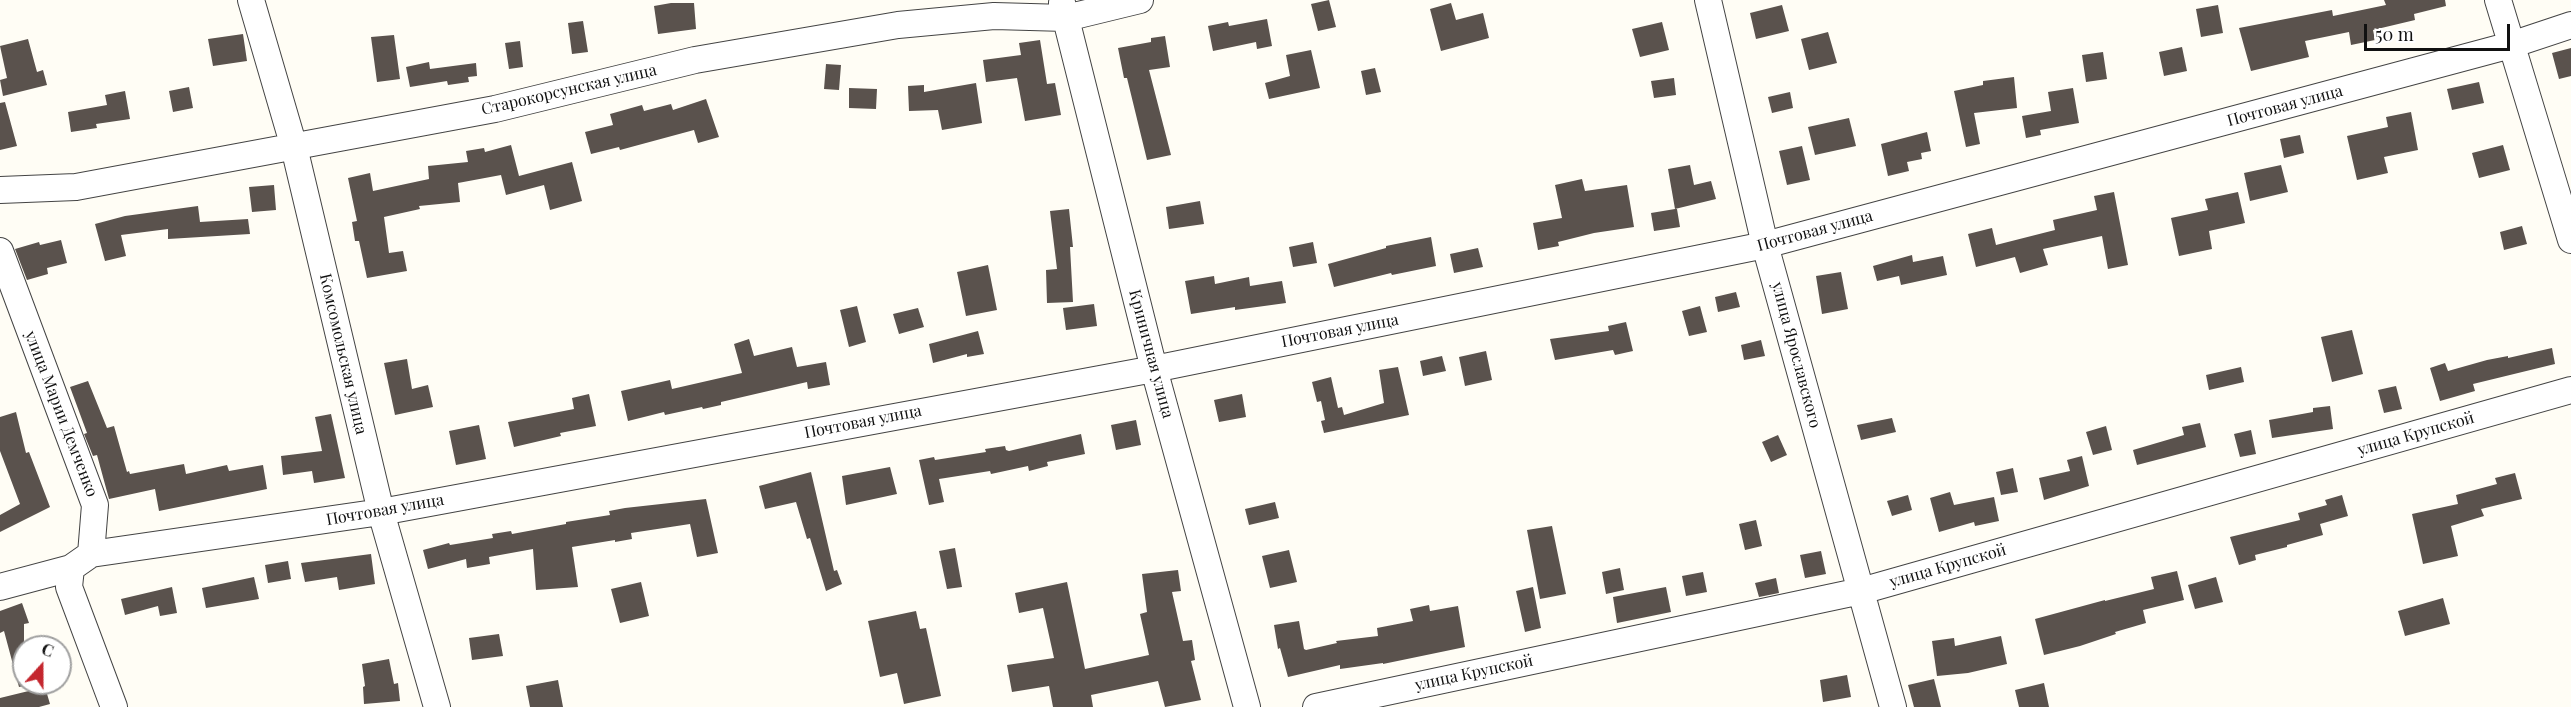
<!DOCTYPE html>
<meta charset="utf-8">
<style>
body{margin:0}
#map{position:relative;width:2571px;height:707px;overflow:hidden;background:#fffdf5;font-family:"Playfair Display",serif}
canvas{display:block}
.north{position:absolute;left:12px;top:635px;width:60px;height:60px;box-sizing:border-box;background:#fff;border:2px solid #a0a0a0;border-radius:50%;rotate:21deg;font-size:16px;font-weight:700;line-height:24px;text-align:center;color:#111}
.north::after{content:'';display:block;margin:auto;width:21px;height:27px;background:#c4262e;clip-path:polygon(50% 0,100% 100%,50% 72%,0 100%)}
.scale{position:absolute;left:2364px;top:24px;width:146px;height:27px;box-sizing:border-box;border:3px solid #111;border-top:0;padding-left:8px;font-size:18px;line-height:21px;white-space:nowrap;color:#111;-webkit-text-stroke:4px #fff;paint-order:stroke}
</style>
<div id="map">
<canvas width="2571" height="707"></canvas>
<div class="north">С</div>
<div class="scale">50 m</div>
</div>
<script>
const ctx = document.querySelector('canvas').getContext('2d');
ctx.lineJoin = 'round';
function fillPath(path, color) { ctx.fillStyle = color; ctx.fill(path, 'evenodd'); }
const shape = rows => new Path2D(rows.map(r => 'M' + r).join(''));
function strokePath(path, color, width, dash) { ctx.strokeStyle = color; ctx.lineWidth = width; ctx.lineCap = dash ? 'butt' : 'round'; ctx.setLineDash(dash || []); ctx.stroke(path); }
function write(font, color, halo, rows, align = 'center') {
  ctx.font = font + ' "Playfair Display",serif'; ctx.lineWidth = 6; ctx.setLineDash([]); ctx.textBaseline = 'middle'; ctx.strokeStyle = halo; ctx.fillStyle = color; for (const [text, x, y, turn = 0] of rows) {
    ctx.save(); ctx.translate(x, y); ctx.rotate((+turn || 0) * Math.PI / 180); ctx.textAlign = isNaN(turn) ? turn : align; if (halo) ctx.strokeText(text, 0, 0); ctx.fillText(text, 0, 0); ctx.restore();
  }
}
fillPath(shape([
 [1329,0,1336,27,1318,31,1311,4],
 [2384,0,2445,0,2446,6,2414,14,2415,20,2373,30,2375,40,2351,45,2349,32,2305,41,2309,57,2251,71,2239,28,2332,10,2333,16,2386,5],
 [671,3,694,3,696,29,658,34,654,6],
 [1451,3,1456,20,1483,13,1489,38,1441,51,1430,9],
 [1782,5,1789,31,1756,39,1750,13],
 [2218,5,2223,33,2201,37,2196,9],
 [1267,19,1272,46,1257,49,1256,42,1213,51,1208,26,1228,22,1229,26],
 [583,21,588,52,572,54,568,23],
 [1662,22,1669,50,1640,57,1632,29],
 [1828,32,1837,63,1809,70,1801,39],
 [243,34,247,61,213,66,208,39],
 [394,35,400,79,377,82,371,37],
 [1165,36,1170,67,1149,70,1171,155,1147,160,1127,78,1124,78,1118,48,1151,42,1151,38],
 [28,39,37,72,43,70,47,85,3,96,0,80,7,78,0,46],
 [1040,40,1047,84,1055,83,1061,115,1025,121,1017,78,986,82,983,60,1021,55,1019,43],
 [520,41,523,67,509,69,505,43],
 [2182,47,2187,71,2164,76,2159,52],
 [2571,48,2571,76,2559,79,2552,53],
 [1311,50,1320,88,1269,99,1265,83,1290,76,1286,55],
 [2103,52,2107,79,2086,82,2082,55],
 [429,62,430,69,476,63,477,76,468,77,469,82,448,85,447,81,410,87,406,67],
 [826,64,841,65,839,90,824,89],
 [1375,68,1381,92,1366,95,1361,71],
 [2014,77,2017,108,1974,113,1980,144,1966,147,1954,91,1983,85,1983,81],
 [1674,78,1676,95,1654,98,1651,81],
 [2479,82,2484,103,2452,110,2447,89],
 [976,83,982,123,942,130,938,110,909,111,908,86,924,85,924,92],
 [189,87,193,108,173,112,169,91],
 [849,88,877,89,876,109,849,108],
 [2073,88,2079,123,2040,130,2041,135,2026,138,2022,116,2051,111,2048,92],
 [125,91,130,119,96,124,97,128,71,132,68,112,107,105,105,95],
 [1790,92,1793,108,1772,113,1768,97],
 [706,99,719,137,698,143,694,130,620,150,619,147,591,154,585,132,613,125,610,114,642,105,644,111,671,104,673,110],
 [5,102,17,146,0,150,0,103],
 [2411,112,2418,150,2384,157,2388,173,2357,180,2347,136,2388,127,2386,117],
 [1849,118,1856,146,1815,155,1808,127],
 [1927,132,1931,151,1921,153,1922,159,1907,162,1909,171,1888,176,1881,144],
 [2300,135,2304,153,2284,158,2280,139],
 [511,145,519,176,572,162,582,201,550,210,544,185,506,195,501,175,458,183,460,202,419,206,420,209,384,217,389,253,403,251,407,271,367,278,359,241,355,241,352,222,357,221,348,178,370,173,373,191,429,179,428,166,468,162,466,151,484,148,485,152],
 [2503,145,2510,170,2479,178,2472,153],
 [1802,146,1810,180,1787,185,1779,151],
 [1690,165,1694,185,1711,181,1716,199,1675,209,1677,209,1680,227,1654,231,1651,213,1675,209,1668,169],
 [2281,165,2288,192,2250,201,2244,173],
 [1582,179,1585,191,1627,185,1634,227,1594,233,1558,242,1559,246,1538,250,1533,223,1562,218,1555,185],
 [274,185,276,210,252,212,249,187],
 [2114,192,2128,265,2108,269,2102,236,2043,249,2048,265,2020,273,2015,257,1976,267,1968,234,1992,228,1996,245,2055,230,2053,220,2097,210,2094,196],
 [2238,192,2245,223,2209,231,2212,249,2179,256,2171,218,2208,210,2205,199],
 [1200,201,1204,224,1169,229,1166,207],
 [198,206,200,222,248,219,250,234,168,239,168,229,121,235,126,256,105,261,95,224,125,216],
 [1069,209,1073,247,1070,247,1073,302,1047,303,1046,270,1057,269,1050,211],
 [2522,226,2527,244,2504,250,2500,232],
 [1431,237,1436,266,1392,275,1391,273,1334,287,1328,264,1386,248,1386,246],
 [61,240,67,263,47,268,48,274,27,280,15,249,39,242,40,245],
 [1313,242,1317,263,1293,267,1289,247],
 [1478,248,1483,267,1454,273,1450,254],
 [1912,255,1913,262,1943,256,1947,275,1901,285,1899,276,1877,281,1873,266],
 [988,265,997,310,966,316,957,272],
 [1841,272,1848,309,1822,314,1816,276],
 [1214,276,1215,284,1249,277,1250,286,1282,281,1286,303,1235,310,1235,307,1191,314,1185,281],
 [1736,292,1740,307,1718,312,1715,297],
 [1094,304,1097,326,1066,330,1063,308],
 [857,306,866,342,849,347,840,310],
 [1700,306,1707,332,1689,336,1682,311],
 [918,308,924,327,899,334,893,314],
 [1626,322,1633,351,1615,355,1613,350,1555,360,1550,339,1609,331,1608,326],
 [2352,330,2363,374,2332,382,2321,337],
 [978,331,984,354,967,357,967,354,933,363,929,344],
 [749,339,754,356,792,347,797,367,826,362,830,385,808,389,807,382,721,402,721,405,703,409,702,407,665,415,664,412,628,421,621,391,670,380,672,389,742,373,734,344],
 [1761,340,1765,356,1744,360,1741,345],
 [2552,348,2555,364,2473,384,2475,391,2440,401,2430,368,2445,363,2448,371,2487,360,2508,356,2508,358],
 [1486,351,1492,380,1465,386,1459,357],
 [1442,356,1446,371,1423,376,1420,361],
 [407,359,412,389,428,385,433,407,395,415,384,363],
 [1398,367,1409,415,1324,433,1321,421,1325,420,1321,401,1317,402,1312,382,1331,377,1338,408,1342,407,1344,415,1384,403,1379,370],
 [2241,367,2244,382,2209,390,2206,375],
 [88,381,107,428,114,426,127,472,129,471,130,474,184,464,186,474,227,465,229,471,263,465,267,489,159,511,155,489,109,499,97,455,93,456,84,434,87,433,70,387],
 [2396,386,2402,409,2384,413,2378,390],
 [589,394,596,426,560,433,561,436,514,447,508,422,574,409,572,398],
 [1242,394,1246,417,1219,422,1214,400],
 [2330,406,2333,429,2272,438,2269,420,2313,412,2313,408],
 [16,412,26,453,29,452,50,507,0,532,0,515,20,504,0,451,0,417],
 [331,414,345,478,314,483,312,471,283,475,281,456,322,451,315,417],
 [1892,418,1896,432,1861,440,1857,425],
 [1136,420,1141,445,1116,450,1111,425],
 [2200,423,2206,447,2137,465,2133,450,2184,435,2182,427],
 [479,425,486,459,456,465,449,431],
 [2106,426,2112,450,2093,455,2086,432],
 [2251,430,2256,454,2240,457,2234,434],
 [1081,434,1085,454,1047,462,1048,466,1029,471,1028,466,991,474,990,471,939,479,944,502,929,505,919,460,934,457,935,460,986,452,985,449,1005,446,1006,450,1009,451],
 [1778,435,1787,455,1771,462,1762,442],
 [2082,456,2089,486,2044,500,2039,478,2070,471,2067,460],
 [890,467,897,494,846,505,842,476],
 [2013,468,2018,492,2001,495,1996,472],
 [811,472,834,571,837,570,842,584,826,591,810,538,807,539,796,502,765,509,759,486],
 [2515,473,2522,499,2481,509,2484,516,2451,526,2458,556,2423,564,2412,514,2458,504,2456,495,2497,484,2495,478],
 [1950,492,1954,505,1994,497,1999,521,1975,526,1974,522,1939,532,1930,498],
 [1908,495,1912,510,1892,516,1887,501],
 [2342,495,2348,516,2320,524,2323,535,2287,545,2287,547,2255,555,2256,560,2239,565,2230,537,2300,520,2298,513,2327,505,2325,500],
 [706,499,718,553,697,557,690,524,631,533,632,539,615,542,615,540,572,547,578,587,536,590,533,549,489,557,490,564,467,568,466,559,428,569,423,550,449,543,450,545,493,538,492,534,511,531,512,534,566,524,566,522,610,515,609,511,625,508],
 [1275,502,1279,518,1249,525,1245,509],
 [1756,520,1762,546,1745,550,1739,524],
 [1552,526,1566,594,1540,599,1527,530],
 [955,548,962,587,947,589,939,551],
 [1289,550,1297,582,1270,588,1262,556],
 [1821,551,1826,574,1805,578,1800,555],
 [371,554,375,584,339,590,337,577,305,582,301,563],
 [288,561,291,579,268,583,265,565],
 [1620,568,1624,590,1606,594,1602,572],
 [1178,570,1181,591,1172,592,1183,641,1192,640,1195,660,1191,661,1201,700,1165,707,1158,681,1091,695,1093,707,1053,707,1049,686,1012,692,1007,665,1054,658,1043,608,1019,613,1015,593,1067,582,1085,669,1149,655,1140,614,1147,612,1142,574],
 [2177,571,2184,600,2143,610,2146,623,2115,632,2116,634,2080,646,2044,655,2035,619,2105,600,2105,601,2154,589,2151,577],
 [1703,572,1707,592,1686,596,1682,576],
 [254,577,259,599,206,608,202,588],
 [2216,577,2223,602,2195,609,2188,585],
 [1776,578,1779,593,1759,597,1755,583],
 [641,582,649,616,620,623,611,589],
 [172,587,177,613,160,616,158,606,125,615,121,599],
 [1533,587,1541,628,1525,632,1516,591],
 [1666,587,1671,612,1617,623,1613,597],
 [2443,598,2450,624,2405,636,2398,611],
 [22,603,29,623,24,624,24,686,19,687,4,631,0,633,0,611],
 [1429,605,1430,611,1458,606,1465,647,1383,664,1383,663,1340,669,1340,665,1288,677,1280,648,1278,649,1274,625,1299,621,1304,649,1306,650,1337,643,1336,641,1378,636,1377,628,1413,621,1410,609],
 [916,611,920,629,926,628,941,696,904,704,897,673,880,677,868,621],
 [499,634,503,656,472,660,469,638],
 [2001,636,2007,664,1968,673,1937,676,1932,641,1954,638,1955,646],
 [389,659,394,684,398,683,400,701,364,704,363,687,365,686,362,664],
 [1847,675,1851,697,1823,702,1820,680],
 [1934,679,1941,707,1914,707,1908,685],
 [558,680,563,707,530,707,526,686],
 [2044,683,2049,707,2019,707,2015,690],
 [45,687,50,704,39,707,0,707,0,698]
]), '#5a524d');
const minor = shape([
 [251,0,294,147,381,512,437,707],
 [1708,0,1765,245,1893,707],
 [2498,0,2571,240],
 [1062,3,1154,369,1247,707],
 [0,190,76,187,495,109,695,60,898,25,994,16,1066,18,1140,0],
 [0,251,95,505,91,554,71,568,69,587,114,707],
 [91,554,381,512,1154,369,1765,245,2511,45,2571,25],
 [0,587,71,568],
 [1316,707,1861,591,2571,390]
]);
strokePath(minor, '#444', 28);
strokePath(minor, '#fff', 26);
write('16px', '#111', '#fff', [
 ["Старокорсунская улица",569,90,-13],
 ["Почтовая улица",2285,106,-15],
 ["Почтовая улица",1815,231,-15],
 ["Почтовая улица",1340,331,-11],
 ["Комсомольская улица",343,354,77],
 ["Криничная улица",1151,354,75],
 ["улица Ярославского",1796,355,75],
 ["улица Марии Демченко",61,414,69],
 ["Почтовая улица",863,422,-11],
 ["улица Крупской",2416,434,-16],
 ["Почтовая улица",385,510,-10],
 ["улица Крупской",1948,566,-16],
 ["улица Крупской",1474,673,-12]
]);
</script>
